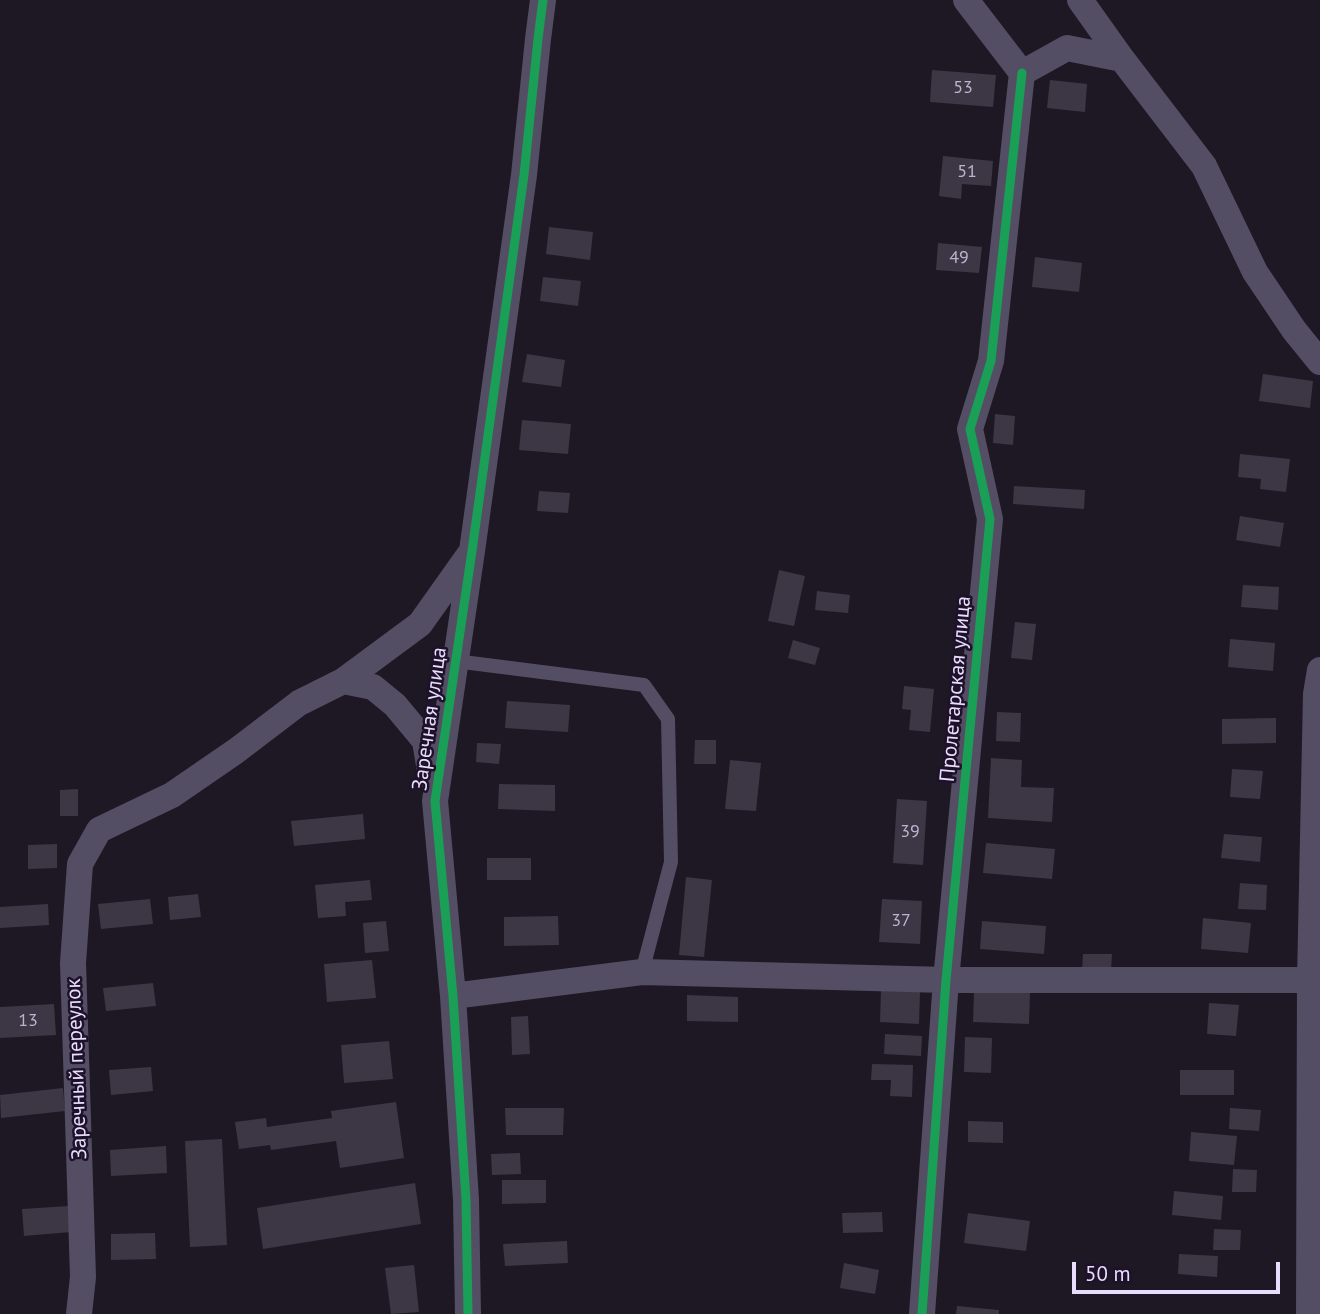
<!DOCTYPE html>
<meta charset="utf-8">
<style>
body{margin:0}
#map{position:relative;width:1320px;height:1314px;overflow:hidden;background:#1e1824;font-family:"PT Sans",sans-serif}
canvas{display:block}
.scale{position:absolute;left:1072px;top:1262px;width:208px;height:32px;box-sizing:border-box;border:4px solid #e9ddfd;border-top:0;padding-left:9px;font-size:21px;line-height:24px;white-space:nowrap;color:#e9ddfd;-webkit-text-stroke:5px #1d122a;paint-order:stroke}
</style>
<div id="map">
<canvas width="1320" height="1314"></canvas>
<div class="scale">50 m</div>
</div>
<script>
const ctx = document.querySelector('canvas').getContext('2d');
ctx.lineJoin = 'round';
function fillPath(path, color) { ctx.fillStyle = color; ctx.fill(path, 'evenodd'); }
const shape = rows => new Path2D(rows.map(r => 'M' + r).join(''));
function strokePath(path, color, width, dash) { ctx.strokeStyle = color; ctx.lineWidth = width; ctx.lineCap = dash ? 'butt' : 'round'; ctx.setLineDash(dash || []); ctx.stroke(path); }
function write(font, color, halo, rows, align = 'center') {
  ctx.font = font + ' "PT Sans",sans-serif'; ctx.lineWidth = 5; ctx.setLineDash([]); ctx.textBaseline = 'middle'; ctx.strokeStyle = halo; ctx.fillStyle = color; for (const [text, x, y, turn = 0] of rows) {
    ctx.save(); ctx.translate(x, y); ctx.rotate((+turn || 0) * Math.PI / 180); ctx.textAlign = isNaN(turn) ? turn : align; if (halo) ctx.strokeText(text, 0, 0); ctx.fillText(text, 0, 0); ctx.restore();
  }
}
fillPath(shape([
 [932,70,996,75,993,107,930,102],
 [1050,80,1087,84,1085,112,1047,108],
 [943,156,993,161,991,186,962,184,961,199,939,196],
 [549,227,593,232,590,260,546,254],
 [938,243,982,247,979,273,936,270],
 [1035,257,1082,263,1079,292,1032,287],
 [543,277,581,281,578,306,540,301],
 [527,354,565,360,561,387,522,382],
 [1263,374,1313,381,1310,408,1259,401],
 [995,414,1015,416,1013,445,993,443],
 [522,420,571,424,568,454,519,450],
 [1240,454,1290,459,1286,492,1260,489,1261,479,1238,477],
 [1014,486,1085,490,1084,509,1013,504],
 [539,491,570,493,568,513,537,511],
 [1240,516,1284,523,1280,547,1236,540],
 [779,570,805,576,794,626,768,621],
 [1243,585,1279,587,1278,610,1241,607],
 [817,591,850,595,848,613,815,610],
 [1015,622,1036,624,1032,660,1011,658],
 [1230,639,1275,643,1273,671,1228,667],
 [793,640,820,648,815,665,788,658],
 [904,686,934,689,930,732,909,730,911,710,902,709],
 [507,701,570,705,568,732,505,728],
 [997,712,1021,713,1020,742,996,741],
 [1276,718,1276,743,1222,744,1222,719],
 [695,740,716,740,716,764,694,764],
 [477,743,501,744,499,764,476,762],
 [991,758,1022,760,1021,787,1054,788,1052,822,988,818],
 [730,760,761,763,756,811,725,809],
 [1232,769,1263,771,1260,799,1230,797],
 [499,784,555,785,555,811,498,809],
 [78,789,78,816,60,816,60,790],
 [897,799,927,801,923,865,893,863],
 [363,814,365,839,294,846,291,821],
 [1224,834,1262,837,1260,862,1221,858],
 [986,843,1055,849,1052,879,983,873],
 [57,844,57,868,28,869,28,845],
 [487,858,531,858,531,880,487,880],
 [686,877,712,880,704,957,679,955],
 [370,880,372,900,345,902,346,916,318,918,315,885],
 [1240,883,1267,885,1266,910,1238,909],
 [198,894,201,917,170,920,168,897],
 [150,899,153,924,101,929,98,904],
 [882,899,922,901,920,944,879,942],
 [48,904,49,925,0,928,0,907],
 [558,916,559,945,504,946,504,917],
 [1203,918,1251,923,1248,953,1201,949],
 [386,921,389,951,365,953,363,923],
 [982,921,1046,926,1044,954,980,949],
 [1083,954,1112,954,1111,971,1082,971],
 [372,960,376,998,327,1002,324,964],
 [153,983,156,1006,106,1011,103,988],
 [881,990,920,992,919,1024,880,1022],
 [974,991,1030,993,1029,1024,973,1022],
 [687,995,738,997,738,1022,687,1021],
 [1209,1003,1239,1005,1236,1036,1207,1034],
 [54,1004,56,1035,0,1038,0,1007],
 [528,1016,530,1054,512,1055,511,1017],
 [885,1034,922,1036,921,1056,884,1054],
 [965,1037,992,1038,991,1073,964,1072],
 [389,1041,393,1079,344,1083,341,1045],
 [872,1064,913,1065,912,1097,890,1096,891,1080,871,1080],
 [151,1067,153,1091,111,1095,109,1070],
 [1180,1070,1234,1070,1234,1095,1180,1095],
 [63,1088,65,1111,1,1118,0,1095],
 [396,1102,404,1158,340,1168,336,1141,271,1150,270,1145,239,1149,235,1122,266,1118,267,1127,332,1118,331,1111],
 [505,1108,564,1108,563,1135,506,1135],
 [1230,1108,1261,1110,1259,1131,1229,1129],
 [968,1121,1003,1122,1003,1143,968,1142],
 [1191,1132,1237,1136,1234,1165,1189,1161],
 [222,1139,227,1245,190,1247,185,1141],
 [166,1146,167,1173,111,1176,110,1150],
 [520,1153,521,1174,492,1175,491,1154],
 [1233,1169,1257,1170,1256,1192,1232,1192],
 [502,1180,546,1180,546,1203,502,1204],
 [415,1183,421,1224,263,1249,257,1208],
 [1174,1191,1223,1196,1221,1220,1172,1215],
 [69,1206,71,1232,24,1236,22,1209],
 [882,1212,883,1232,843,1233,842,1213],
 [968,1213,1030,1221,1026,1251,964,1243],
 [1214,1229,1241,1230,1240,1250,1213,1250],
 [155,1233,156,1259,111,1260,111,1234],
 [567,1241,568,1263,505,1266,503,1244],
 [1179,1254,1218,1256,1217,1277,1178,1274],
 [844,1263,879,1270,875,1294,840,1288],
 [414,1265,419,1312,391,1314,385,1268],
 [957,1306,999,1310,999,1314,956,1314]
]), '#3d3645');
strokePath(shape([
 [455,661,644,685,668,719,671,862,642,972]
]), '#544e64', 14);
strokePath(shape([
 [966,0,1022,73],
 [1080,0,1122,59,1204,166,1255,272,1294,330,1320,362],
 [1022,73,1067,48,1122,59],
 [343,681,373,687,395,705,425,741,431,777],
 [453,996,642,972,946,980,1310,980],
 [79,1314,83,1277,73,963,80,864,99,830,172,795,236,751,299,703,343,681,420,624,469,555],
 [468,1314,466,1200,453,996,435,801,472,551,524,175,538,39,543,0],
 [922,1314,946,980,990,519,970,429,991,361,1022,73],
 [1309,1314,1310,980,1316,694,1320,670]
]), '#544e64', 26);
strokePath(shape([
 [468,1314,466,1200,453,996,435,801,472,551,524,175,538,39,543,0],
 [922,1314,946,980,990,519,970,429,991,361,1022,73]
]), '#1a9f57', 9);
write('18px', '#beb3cf', null, [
 ["53",963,88],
 ["51",967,172],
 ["49",959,258],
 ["39",910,832],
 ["37",901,921],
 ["13",28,1021]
]);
write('21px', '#e9ddfd', '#1d122a', [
 ["Пролетарская улица",956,689,-85],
 ["Заречная улица",430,719,-82],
 ["Заречный переулок",77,1069,-92]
]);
</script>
